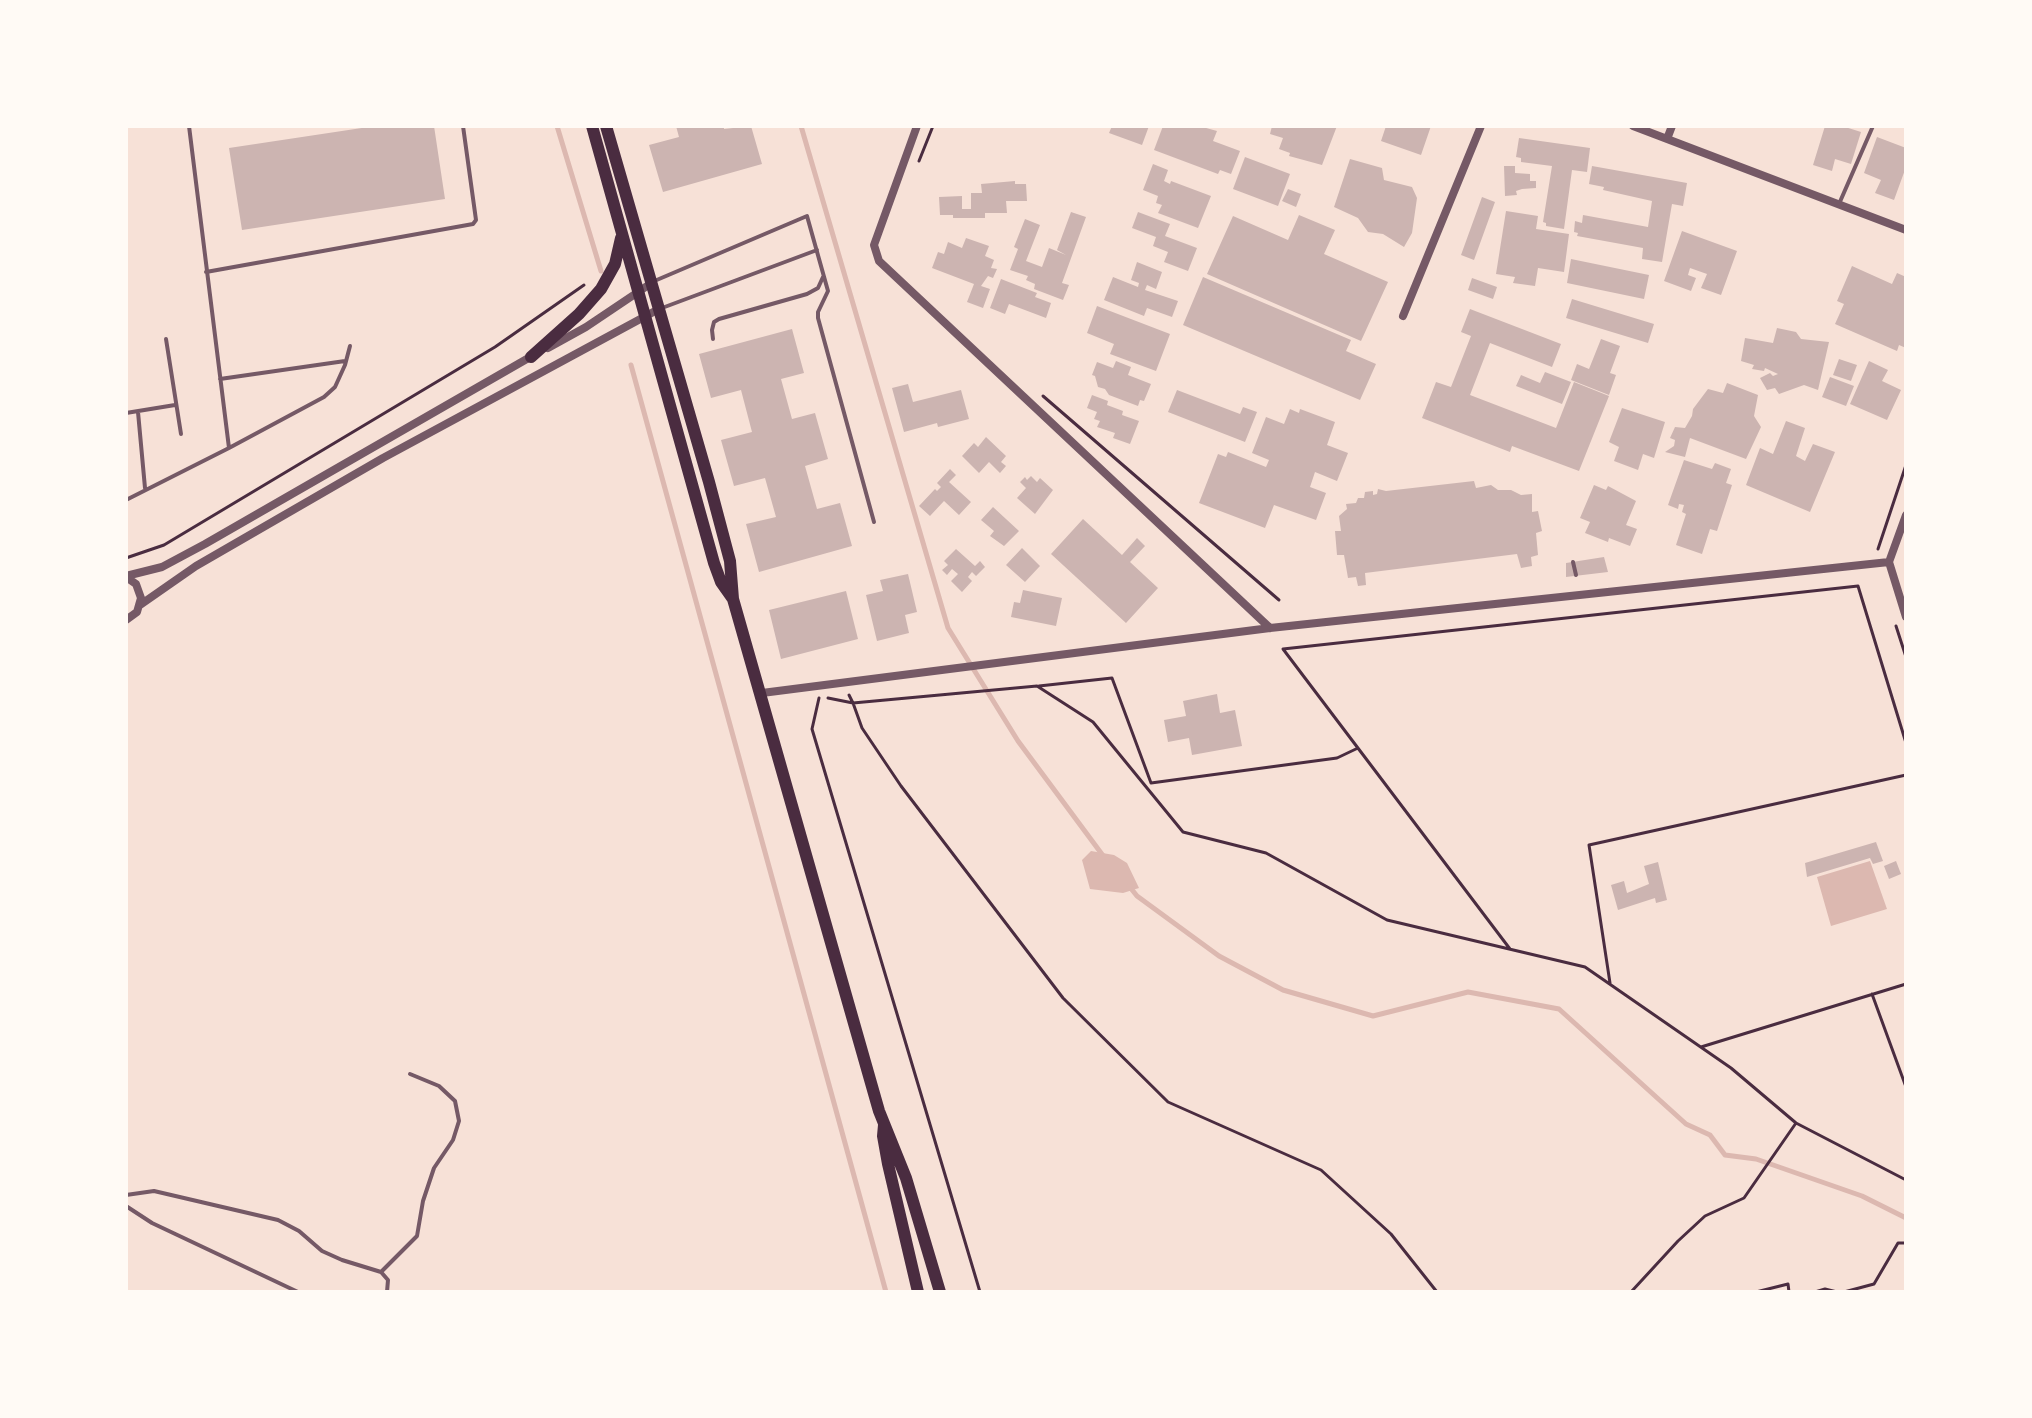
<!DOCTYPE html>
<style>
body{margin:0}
#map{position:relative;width:2032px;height:1418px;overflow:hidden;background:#f7e1d7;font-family:Spectral,serif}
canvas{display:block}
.frame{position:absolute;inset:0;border:128px solid #fffaf5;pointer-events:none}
</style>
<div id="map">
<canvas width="2032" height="1418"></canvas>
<div class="frame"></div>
</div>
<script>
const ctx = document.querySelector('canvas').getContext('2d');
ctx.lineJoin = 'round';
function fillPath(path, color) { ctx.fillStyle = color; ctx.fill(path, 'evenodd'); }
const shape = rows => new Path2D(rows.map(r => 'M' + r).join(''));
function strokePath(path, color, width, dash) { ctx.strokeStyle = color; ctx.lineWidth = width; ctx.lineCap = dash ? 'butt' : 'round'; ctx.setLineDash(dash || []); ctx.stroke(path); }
fillPath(shape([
 [1091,851,1114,855,1127,863,1139,888,1123,893,1090,889,1082,860],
 [1870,861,1887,909,1831,926,1817,877]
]), '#dcb8b0');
strokePath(shape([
 [557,126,601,271],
 [801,126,948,628,1018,741,1104,857],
 [631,365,886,1292],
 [1129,886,1137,896,1219,956,1283,990,1373,1016,1468,992,1559,1009,1686,1124,1710,1135,1725,1155,1756,1159,1862,1196,1906,1218]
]), '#dcb8b0', 5);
fillPath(shape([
 [375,126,434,126,445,199,242,230,229,148],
 [676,126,724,126,724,129,751,126,762,164,663,192,649,145,679,137],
 [1112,126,1149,126,1142,145,1109,133],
 [1163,126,1199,126,1217,131,1213,141,1240,151,1231,174,1220,170,1218,174,1154,150],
 [1272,126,1337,126,1322,165,1289,156,1290,153,1279,149,1283,138,1270,134],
 [1386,126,1431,126,1421,155,1381,141],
 [1825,126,1842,126,1861,132,1851,164,1835,159,1832,171,1813,165],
 [1877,137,1906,148,1906,167,1894,200,1875,193,1881,180,1864,173],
 [1519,138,1590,148,1587,172,1572,170,1564,229,1546,226,1546,223,1543,222,1552,166,1521,162,1521,158,1516,157],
 [1245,157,1290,174,1278,206,1233,189],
 [1350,159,1382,168,1384,180,1412,187,1417,198,1412,233,1404,247,1383,234,1368,232,1358,218,1334,207],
 [1153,164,1168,170,1164,181,1170,184,1171,181,1211,196,1198,228,1158,213,1162,205,1156,203,1158,196,1143,190],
 [1504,166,1515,166,1515,173,1530,174,1530,181,1536,181,1536,188,1522,189,1516,191,1517,195,1505,196],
 [1592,166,1687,183,1683,206,1672,204,1662,262,1642,259,1643,248,1577,236,1578,233,1574,232,1575,221,1582,223,1583,215,1648,227,1652,201,1603,190,1604,187,1589,184],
 [1015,181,1015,184,1026,184,1027,201,1006,201,1007,213,985,213,985,218,953,218,953,215,940,215,939,197,962,196,962,209,971,209,971,193,982,193,981,184],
 [1288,189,1301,194,1296,207,1282,201],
 [1482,197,1495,202,1474,260,1461,255],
 [1506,211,1538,216,1536,229,1569,234,1564,272,1538,268,1535,286,1513,283,1515,277,1496,274],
 [1071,212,1086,217,1062,283,1069,285,1063,300,1034,289,1035,284,1026,280,1028,276,1010,270,1018,249,1014,247,1025,219,1040,225,1026,261,1042,267,1049,248,1066,255,1057,250],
 [1138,212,1170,224,1165,236,1197,248,1188,271,1164,262,1168,252,1153,246,1156,237,1132,228],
 [1299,215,1335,230,1324,254,1388,282,1361,341,1207,274,1233,216,1288,240],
 [1682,231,1737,251,1721,295,1701,288,1707,274,1690,268,1688,275,1696,278,1691,291,1664,281],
 [966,238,989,246,985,256,994,260,991,268,997,269,993,278,988,276,981,286,990,289,983,308,967,302,974,284,932,268,938,252,944,254,948,242,962,248],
 [1571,259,1649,275,1644,299,1567,283],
 [1137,262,1162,272,1156,289,1147,285,1145,290,1178,301,1172,317,1147,308,1144,316,1104,300,1113,277,1138,287,1139,283,1131,280],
 [1852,266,1892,284,1897,273,1906,277,1906,348,1899,345,1897,351,1835,324,1844,304,1837,301],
 [1203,277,1351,340,1346,351,1376,364,1360,400,1183,325],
 [1472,278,1497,287,1493,299,1468,290],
 [1001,279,1037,293,1035,297,1051,303,1046,318,1009,304,1005,314,990,308],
 [1572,299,1654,324,1648,343,1566,318],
 [1097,306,1170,334,1156,371,1110,354,1114,344,1087,333],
 [1470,309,1561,344,1552,367,1490,343,1470,395,1556,428,1574,382,1609,396,1579,471,1512,446,1510,452,1422,418,1436,382,1451,387,1471,336,1461,332],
 [1777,328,1796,332,1801,339,1829,342,1818,390,1804,385,1779,394,1775,388,1767,390,1760,378,1770,373,1773,376,1778,374,1765,368,1764,371,1752,369,1754,365,1741,361,1745,338,1773,343],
 [792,329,804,373,781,379,792,419,815,413,828,459,805,466,817,509,840,503,852,546,759,572,746,524,776,517,765,478,734,486,721,440,752,432,741,390,711,398,699,354],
 [1601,339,1620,346,1610,373,1616,375,1609,395,1571,380,1577,364,1589,369],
 [1839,359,1857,365,1851,381,1833,375],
 [1116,361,1131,367,1128,375,1151,384,1144,401,1140,400,1138,406,1109,395,1105,389,1098,387,1095,376,1092,375,1097,362,1113,368],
 [1869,361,1888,370,1882,381,1901,390,1887,420,1850,404],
 [1545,372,1571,382,1562,404,1516,386,1521,375,1540,383],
 [1830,377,1854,386,1846,406,1822,397],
 [1727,383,1758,395,1754,416,1761,427,1746,459,1690,438,1685,457,1665,452,1674,446,1675,440,1670,438,1675,427,1685,428,1692,416,1693,409,1708,389,1723,393],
 [908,384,913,402,961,390,969,419,938,427,937,423,904,432,892,388],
 [1177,390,1240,414,1243,407,1257,412,1245,442,1168,412],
 [1092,395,1108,401,1107,405,1123,411,1122,415,1139,421,1130,444,1113,438,1115,433,1097,427,1100,421,1094,419,1097,412,1087,408],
 [1622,408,1665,422,1654,458,1643,454,1638,470,1614,461,1619,447,1609,442],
 [1290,409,1299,413,1300,409,1335,422,1327,445,1348,453,1337,481,1315,472,1310,487,1326,493,1316,520,1274,505,1265,528,1199,503,1218,454,1226,457,1228,452,1266,467,1269,460,1252,453,1266,417,1284,424],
 [1786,421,1805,428,1796,456,1805,461,1813,444,1835,452,1810,512,1746,485,1760,448,1773,454],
 [986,437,1006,456,1001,462,1006,466,1000,473,989,462,979,473,962,456,974,443,978,447],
 [1684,460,1712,469,1715,463,1731,469,1726,483,1732,485,1717,531,1710,529,1702,554,1676,545,1686,514,1682,512,1684,505,1679,504,1678,509,1668,505],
 [950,469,956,475,949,482,971,502,959,515,944,501,930,516,919,506,935,489,937,491,941,487,937,483],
 [1031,476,1037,482,1040,478,1053,490,1035,514,1017,498,1026,488,1020,482,1025,477,1027,480],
 [1474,481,1476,488,1491,485,1498,490,1511,490,1521,495,1532,494,1532,512,1538,511,1542,531,1536,533,1538,555,1531,557,1532,566,1521,568,1517,554,1365,573,1366,585,1358,586,1356,577,1348,578,1344,555,1337,555,1335,531,1341,531,1339,516,1347,509,1346,504,1356,503,1358,498,1364,498,1365,492,1373,491,1373,495,1377,494,1378,489,1386,491],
 [1594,485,1606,490,1608,486,1636,501,1626,525,1637,529,1630,546,1609,538,1608,542,1585,533,1590,522,1580,518],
 [993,507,1019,531,1004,546,990,536,994,531,981,520],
 [1083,519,1122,555,1137,538,1145,546,1130,562,1158,588,1126,623,1051,554],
 [1022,548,1040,566,1025,582,1006,565],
 [956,549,975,566,980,561,985,567,976,576,972,572,968,577,972,581,962,592,951,581,958,574,952,569,947,575,942,570,948,565,944,561],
 [1604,557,1608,572,1566,577,1566,563],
 [908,574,917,612,905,615,909,633,877,641,866,595,883,591,880,580],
 [1023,590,1062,598,1056,626,1011,617,1014,602,1020,603],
 [846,591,858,639,781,659,769,610],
 [1217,694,1220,713,1235,710,1242,746,1192,755,1189,738,1168,742,1164,720,1186,716,1183,701],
 [1876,842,1883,861,1873,864,1870,858,1807,877,1805,863],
 [1896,861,1901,874,1889,879,1884,866],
 [1658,862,1667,900,1656,903,1655,898,1618,910,1611,885,1624,881,1627,893,1649,884,1644,866]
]), '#ccb4b1');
strokePath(shape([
 [919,161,933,126],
 [1043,396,1279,600],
 [1878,549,1906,465],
 [126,558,164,545,495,347,584,285],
 [1896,626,1906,657],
 [1039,686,1112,678,1151,783,1337,758,1358,748],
 [849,695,853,703,1037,686,1093,722,1183,832,1266,853,1387,920,1585,967,1731,1068,1796,1123,1906,1180],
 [819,698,812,729,980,1292],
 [828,698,853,703,862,728,901,786,1063,998,1168,1102,1321,1170,1391,1234,1437,1292],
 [1510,949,1283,649,1858,586,1906,743],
 [1610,983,1589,845,1906,775],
 [1872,994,1906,1087],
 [1701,1047,1906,984],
 [1631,1292,1678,1241,1705,1216,1744,1198,1796,1123],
 [1756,1292,1788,1284,1789,1292],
 [1815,1292,1825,1289,1837,1292],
 [1844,1292,1874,1284,1898,1243,1906,1243]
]), '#4a2c40', 3);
strokePath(shape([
 [1839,204,1873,126],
 [206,272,473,224,476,220,463,126],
 [652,282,807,216,828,291,818,312,818,318,874,522],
 [662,308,817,250],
 [166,339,181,434],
 [713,339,712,330,714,322,719,319,807,294,818,288,823,277],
 [220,379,345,361],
 [138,412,145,488],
 [126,413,175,405],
 [229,448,324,397,335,387,345,365,350,346],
 [126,500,229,448,189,126],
 [1573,562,1576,575],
 [126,1195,154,1191,278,1220,299,1231,322,1251,342,1260,381,1272,388,1280,387,1292],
 [126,1206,152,1223,298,1292],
 [381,1272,417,1236,423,1201,434,1168,453,1140,459,1121,455,1101,439,1086,410,1074]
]), '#755966', 4);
strokePath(shape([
 [917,126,874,245,879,261,1270,628],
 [1633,126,1906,230],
 [1667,139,1672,126],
 [1403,316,1481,126],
 [548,348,586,327,650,284],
 [1906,515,1889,562,1906,617],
 [126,576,162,567,205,544,532,356],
 [126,577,136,584,141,598,137,612,126,620],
 [140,605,196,566,383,458,657,310],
 [762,693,1270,628,1889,562]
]), '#755966', 8);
strokePath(shape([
 [592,126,714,563,721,582,733,599],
 [606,126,709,482,730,561,733,599,879,1111,906,1178,940,1292],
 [531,357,579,314,601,289,615,264,621,238],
 [884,1125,883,1136,888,1164,918,1292]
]), '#4a2c40', 12);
</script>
